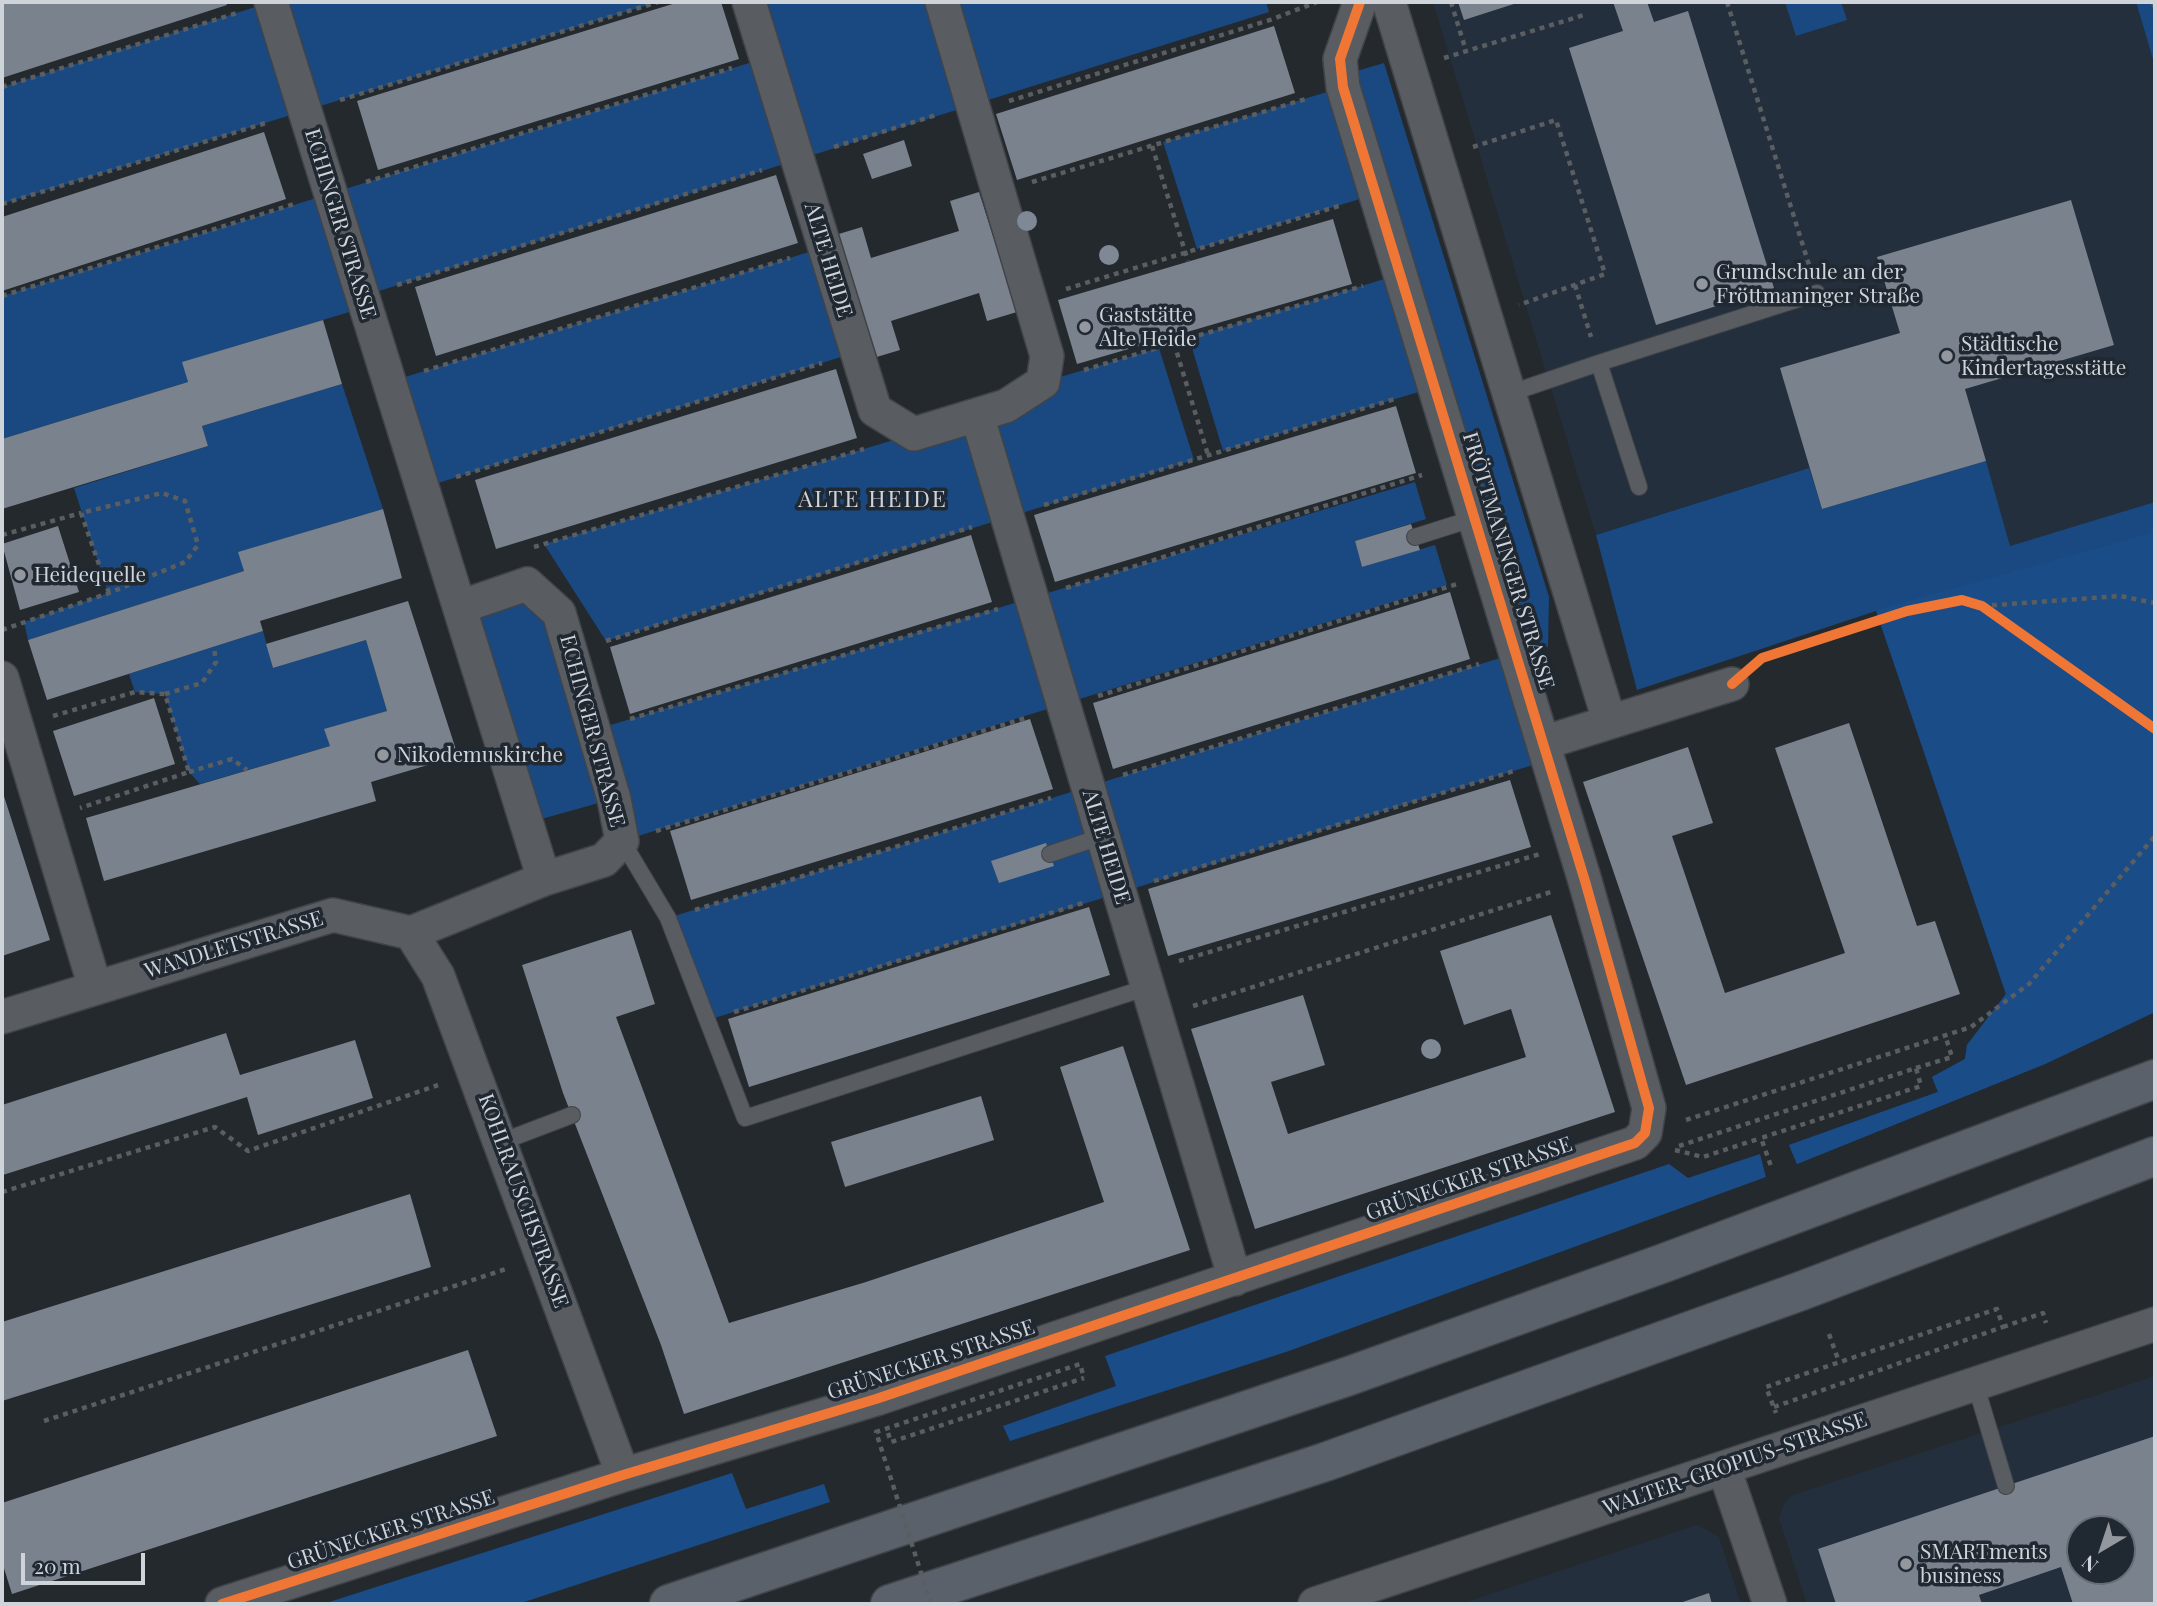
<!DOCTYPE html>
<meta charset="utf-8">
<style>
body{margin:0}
#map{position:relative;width:2157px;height:1606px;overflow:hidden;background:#24292e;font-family:"Playfair Display",serif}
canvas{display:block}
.frame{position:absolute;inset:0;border:4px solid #cfd4db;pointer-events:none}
.north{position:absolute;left:2066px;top:1515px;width:70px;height:70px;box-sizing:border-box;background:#202832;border:2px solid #666d76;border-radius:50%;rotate:219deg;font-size:19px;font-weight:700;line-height:28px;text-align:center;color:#cfd4db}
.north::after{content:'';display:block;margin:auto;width:24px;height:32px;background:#93989e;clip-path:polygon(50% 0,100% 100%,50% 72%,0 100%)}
.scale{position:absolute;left:21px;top:1553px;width:124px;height:32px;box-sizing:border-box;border:4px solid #cfd4db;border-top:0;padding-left:9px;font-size:21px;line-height:24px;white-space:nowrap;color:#cfd4db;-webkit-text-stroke:5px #202832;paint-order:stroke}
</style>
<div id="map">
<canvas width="2157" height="1606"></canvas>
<div class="frame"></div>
<div class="north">N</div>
<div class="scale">20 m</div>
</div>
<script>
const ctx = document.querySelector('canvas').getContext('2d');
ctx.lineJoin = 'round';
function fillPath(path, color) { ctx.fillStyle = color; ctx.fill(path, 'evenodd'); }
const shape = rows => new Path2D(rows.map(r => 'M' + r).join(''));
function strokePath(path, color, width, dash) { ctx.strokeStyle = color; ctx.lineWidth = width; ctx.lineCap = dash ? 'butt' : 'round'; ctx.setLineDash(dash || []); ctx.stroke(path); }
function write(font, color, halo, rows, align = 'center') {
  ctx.font = font + ' "Playfair Display",serif'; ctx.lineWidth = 7; ctx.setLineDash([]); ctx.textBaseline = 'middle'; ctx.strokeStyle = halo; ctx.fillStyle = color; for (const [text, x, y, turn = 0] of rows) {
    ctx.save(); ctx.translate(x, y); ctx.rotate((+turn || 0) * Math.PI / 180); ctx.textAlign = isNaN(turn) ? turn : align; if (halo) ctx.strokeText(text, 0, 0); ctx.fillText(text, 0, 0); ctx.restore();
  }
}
fillPath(shape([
 [1433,2,2136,2,2155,66,2155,503,2010,546,1986,461,1822,509,1808,468,1596,535],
 [2155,1376,2155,1604,1807,1604,1779,1518,1785,1502,1793,1495],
 [2080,1529,2122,1529,2122,1571,2080,1571],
 [1697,1525,1719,1537,1741,1604,1461,1604]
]), '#242f3d');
fillPath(shape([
 [271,2,658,2,2,204,2,87],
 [749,2,942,2,945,9,969,2,1266,2,1269,12,363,296,366,307,183,362,188,382,2,439,2,296,765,58],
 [1785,2,1841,2,1847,20,1796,36],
 [2136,2,2155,2,2155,66],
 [1384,63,1549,597,1548,647,1532,651,1353,72],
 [1343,87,1376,194,1197,249,1163,142],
 [825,247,857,352,422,488,389,382],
 [1401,274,1435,387,1223,451,1189,338],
 [1159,348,1194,460,606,641,544,544,914,434,1043,382],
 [342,384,383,509,239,552,244,571,28,640,24,622,108,593,74,488,208,446,202,426],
 [1986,461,2010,546,2155,502,2155,1012,2045,1064,1797,1164,1789,1145,1938,1092,1932,1077,1965,1059,1967,1045,2006,994,1876,611,1637,690,1596,535,1809,468,1822,509],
 [1415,482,1426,519,1355,541,1362,567,1435,545,1447,585,622,841,613,799,527,823,460,607,527,584,594,730],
 [263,631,273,668,366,640,387,711,325,730,330,746,200,784,189,772,165,694,135,692,129,674],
 [1516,653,1549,760,708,1020,668,918]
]), '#194980');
fillPath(shape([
 [2155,532,2155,1012,2045,1064,1797,1164,1789,1145,1938,1092,1932,1077,1965,1059,1967,1045,2006,994,1876,610],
 [1760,1154,1766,1177,1286,1352,1010,1441,1003,1426,1116,1386,1105,1356,1669,1164,1688,1178],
 [732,1473,746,1509,824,1484,830,1502,518,1604,323,1604]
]), '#1a4c88');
fillPath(shape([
 [9,2,226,2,227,5,2,78,2,4],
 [679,2,721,2,739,59,378,170,357,101],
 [1458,2,1520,2,1464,20],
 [1613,2,1647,2,1654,22,1688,11,1774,288,1656,325,1569,48,1623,31],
 [1274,26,1295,93,1017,180,996,114],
 [264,132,286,199,2,291,2,217],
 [904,140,912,166,872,179,863,154],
 [776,175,798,243,436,356,415,287],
 [979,192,1017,312,987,321,979,293,891,321,900,350,870,359,832,236,862,227,871,258,959,231,950,201],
 [2071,200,2114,345,1965,389,1986,461,1822,509,1780,368,1900,333,1877,257],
 [1333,219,1352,284,1077,364,1058,300],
 [323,320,342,384,202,426,208,446,2,509,2,439,188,382,182,362],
 [836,369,857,438,496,549,475,480],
 [1396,406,1416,473,1055,582,1034,515],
 [383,509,402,578,260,621,263,631,47,700,28,640,244,571,238,552],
 [1411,524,1420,550,1362,567,1355,541],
 [58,526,79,592,20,610,2,544],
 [971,535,992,602,630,714,610,647],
 [1450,592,1470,659,1113,769,1093,703],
 [408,601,458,756,371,782,376,801,104,881,86,818,330,746,324,729,387,711,366,640,273,668,266,644],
 [154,698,175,764,74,796,53,731],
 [1030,719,1053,789,691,900,670,831],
 [1849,723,1917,926,1935,921,1960,994,1686,1085,1583,782,1688,747,1713,823,1672,836,1725,993,1845,953,1775,748],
 [1510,780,1531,847,1168,956,1148,889],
 [2,790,50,940,2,956],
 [1046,843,1054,866,999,883,991,861],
 [1089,907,1110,975,749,1087,728,1019],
 [1551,915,1615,1112,1255,1229,1191,1029,1303,995,1325,1065,1271,1082,1288,1134,1526,1057,1511,1009,1464,1025,1440,951],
 [631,930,655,1004,616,1017,729,1323,866,1282,1104,1202,1060,1067,1123,1046,1190,1250,684,1414,661,1345,563,1093,522,965],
 [226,1033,240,1075,355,1040,373,1098,258,1135,247,1097,3,1175,2,1105],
 [981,1096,994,1140,845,1187,831,1142],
 [410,1194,431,1267,2,1401,2,1322],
 [468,1350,497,1436,12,1594,2,1562,2,1503],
 [2155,1436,2155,1604,2073,1604,2061,1567,1979,1595,1982,1604,1836,1604,1818,1549],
 [2080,1529,2122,1529,2122,1571,2080,1571],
 [1709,1593,1712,1604,1677,1604]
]), '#79828d');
const lane = shape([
 [1599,363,1817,293],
 [1508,394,1599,363,1639,487],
 [1415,537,1475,518],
 [622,841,668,918,745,1118,1148,987],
 [1050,854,1103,836],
 [501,1142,572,1115],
 [1975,1383,2006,1486]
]);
const street = shape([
 [271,2,544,879,604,860,622,841,614,799,559,613,527,584,460,607],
 [749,2,875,410,914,434,1006,406,1043,382,1047,356,942,2],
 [1389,2,1609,720],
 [977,415,1235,1279],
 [2,678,95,987],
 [1543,743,1732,684],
 [411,933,438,976,623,1475],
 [2,1017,333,915,411,933,544,879],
 [1724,1468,1770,1604],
 [222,1604,623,1475,876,1399,1635,1143,1645,1133,1649,1108,1585,881,1343,87,1340,59,1360,2],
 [1315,1604,2155,1324]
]);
const highway = shape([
 [669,1604,1349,1376,1664,1263,2155,1079],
 [890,1604,1325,1462,1801,1291,2155,1156]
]);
strokePath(lane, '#404449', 18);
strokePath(street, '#404449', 36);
strokePath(highway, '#404449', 41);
strokePath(shape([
 [1451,2,1466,51],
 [1727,2,1809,265],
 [2153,2,2155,8],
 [1444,58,1584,15],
 [2,87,237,13],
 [340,100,658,2],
 [1009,101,1270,20,1317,2],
 [1152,146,1188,261],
 [834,147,936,115],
 [1473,147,1556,120,1605,274,1519,305],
 [366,182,732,68],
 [1032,182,1309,98],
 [2,204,269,122],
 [397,285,762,170],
 [1575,285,1591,337],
 [1066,289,1342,205],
 [2,296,294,204],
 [1174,343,1208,455],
 [1084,370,1363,286],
 [424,371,790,258],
 [456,477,822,363],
 [1044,505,1398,398],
 [2,535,81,513],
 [534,547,864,449],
 [1066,588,1422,475],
 [1982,606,2120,596,2155,603],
 [2,630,109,593,185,562,198,545,185,501,162,493,81,513,109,593],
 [606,641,972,527],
 [165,694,202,683,216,662,214,647],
 [1098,696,1457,584],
 [53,716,135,692,165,694,189,772,80,808],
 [630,719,998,609],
 [189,772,232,759,247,770],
 [1123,775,1479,664],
 [656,831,1029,717],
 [1154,881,1514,771],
 [695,910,1051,798],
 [1179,961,1540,854],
 [1193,1006,1551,892],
 [734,1012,1083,903],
 [1916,1068,1952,1057,1946,1038],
 [1686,1120,1971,1027,2029,984,2155,836],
 [1679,1146,1916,1068,1921,1086,1761,1138,1771,1166],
 [1675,1150,1703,1157,1761,1138],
 [2,1192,215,1127,248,1151,438,1085],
 [2003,1327,2043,1313,2046,1323],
 [1829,1334,1839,1362],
 [1774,1407,2003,1327,1997,1309,1766,1387,1776,1413],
 [44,1421,506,1269],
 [888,1433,891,1442,1084,1378]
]), '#5a5e61', 4.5, [5, 5]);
strokePath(lane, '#595c60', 16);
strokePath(street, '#595c60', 33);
strokePath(highway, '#5a616a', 38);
strokePath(shape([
 [931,1604,876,1432,1080,1364,1084,1378]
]), '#5a5e61', 4.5, [5, 5]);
strokePath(shape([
 [1732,684,1762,658,1907,611,1962,600,1982,606,2155,729],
 [222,1604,623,1475,876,1399,1635,1143,1645,1133,1649,1108,1585,881,1343,87,1340,59,1360,2]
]), '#f07635', 10);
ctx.fillStyle = '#7f8996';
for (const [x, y] of [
 [1027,221],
 [1109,255],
 [1431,1049]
]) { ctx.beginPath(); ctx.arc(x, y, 10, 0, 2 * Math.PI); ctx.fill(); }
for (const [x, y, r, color] of [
 [1702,284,7,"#93989e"],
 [1085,327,7,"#93989e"],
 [1947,356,7,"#93989e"],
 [20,575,7,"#93989e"],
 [383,755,7,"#93989e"],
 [1906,1564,7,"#93989e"]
]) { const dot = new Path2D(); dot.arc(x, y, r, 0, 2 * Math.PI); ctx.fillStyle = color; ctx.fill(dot); strokePath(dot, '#202832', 2.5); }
write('21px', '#cfd4db', '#202832', [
 ["ECHINGER STRASSE",340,224,73],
 ["ALTE HEIDE",828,260,73],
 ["FRÖTTMANINGER STRASSE",1508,561,73],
 ["ECHINGER STRASSE",592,731,75],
 ["ALTE HEIDE",1106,847,73],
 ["WANDLETSTRASSE",234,945,-17],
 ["GRÜNECKER STRASSE",1469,1179,-19],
 ["KOHLRAUSCHSTRASSE",523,1201,70],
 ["GRÜNECKER STRASSE",931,1360,-18],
 ["WALTER-GROPIUS-STRASSE",1735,1464,-19],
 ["GRÜNECKER STRASSE",391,1530,-18]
]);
write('21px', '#cfd4db', '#202832', [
 ["Grundschule an der",1716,272],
 ["Fröttmaninger Straße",1716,296],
 ["Gaststätte",1099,315],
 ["Alte Heide",1099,339],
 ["Städtische",1961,344],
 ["Kindertagesstätte",1961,368],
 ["Heidequelle",34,575],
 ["Nikodemuskirche",397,755],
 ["SMARTments",1920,1552],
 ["business",1920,1576]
], 'left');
ctx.letterSpacing = '2px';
write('23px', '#cfd4db', '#202832', [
 ["ALTE HEIDE",873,500]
]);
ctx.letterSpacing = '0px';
</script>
